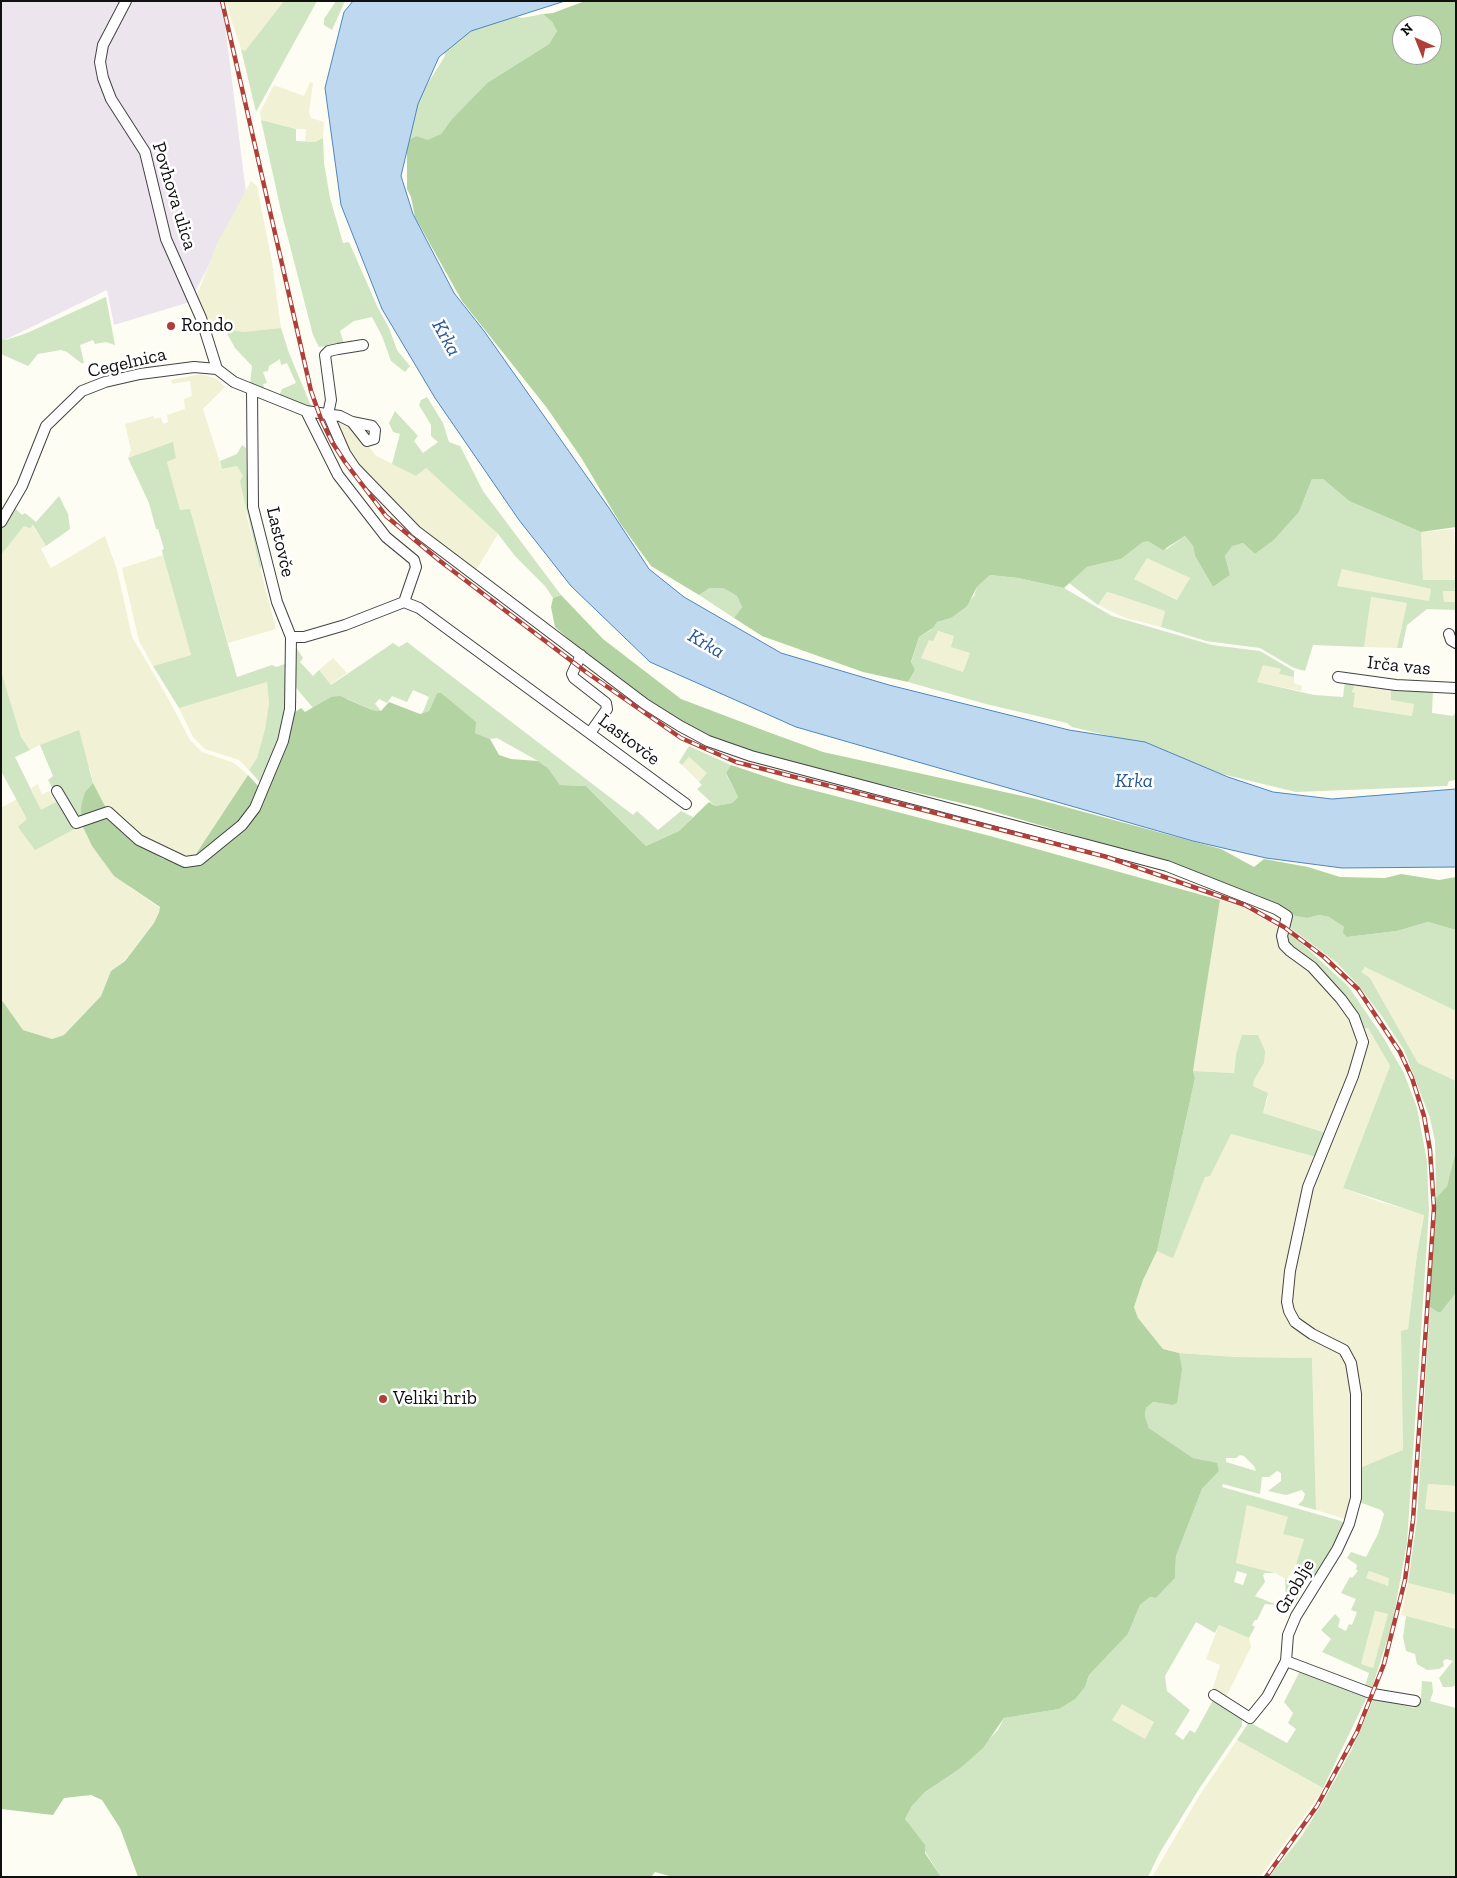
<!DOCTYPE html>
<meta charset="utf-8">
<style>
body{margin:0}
#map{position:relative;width:1457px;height:1878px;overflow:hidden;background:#fdfdf4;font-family:"Zilla Slab",serif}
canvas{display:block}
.frame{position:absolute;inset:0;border:2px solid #101010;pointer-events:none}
.north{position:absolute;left:1392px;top:15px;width:50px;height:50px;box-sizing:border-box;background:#fff;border:1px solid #9f9f9f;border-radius:50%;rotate:316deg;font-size:14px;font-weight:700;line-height:20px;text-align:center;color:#101010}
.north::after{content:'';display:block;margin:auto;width:18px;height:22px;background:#af3f38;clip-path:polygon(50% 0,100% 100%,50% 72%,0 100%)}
</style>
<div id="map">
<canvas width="1457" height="1878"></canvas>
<div class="frame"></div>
<div class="north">N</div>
</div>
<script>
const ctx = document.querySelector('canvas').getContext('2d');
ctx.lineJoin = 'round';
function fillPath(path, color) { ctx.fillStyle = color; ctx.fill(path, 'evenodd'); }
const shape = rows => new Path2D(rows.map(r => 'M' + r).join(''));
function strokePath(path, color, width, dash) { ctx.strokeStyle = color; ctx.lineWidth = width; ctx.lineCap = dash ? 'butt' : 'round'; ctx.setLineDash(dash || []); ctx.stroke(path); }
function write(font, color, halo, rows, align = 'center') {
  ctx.font = font + ' "Zilla Slab",serif'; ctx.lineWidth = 5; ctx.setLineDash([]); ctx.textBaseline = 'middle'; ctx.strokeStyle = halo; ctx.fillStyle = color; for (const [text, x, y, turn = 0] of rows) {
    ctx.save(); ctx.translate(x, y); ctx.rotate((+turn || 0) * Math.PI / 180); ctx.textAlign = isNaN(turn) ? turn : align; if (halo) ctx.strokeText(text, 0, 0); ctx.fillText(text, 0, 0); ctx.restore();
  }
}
fillPath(shape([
 [1,1,222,1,246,192,190,302,114,325,107,290,1,342]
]), '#ede5ed');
fillPath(shape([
 [225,1,284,1,245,51,241,49],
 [310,82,313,83,309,112,311,118,324,122,323,138,315,142,305,141,306,129,296,129,261,120,260,112,274,85,304,96],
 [251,181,257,186,272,262,281,328,243,332,224,328,209,327,197,295,199,290,217,244],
 [201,374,217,379,225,387,203,409,222,469,237,466,243,476,247,518,276,629,228,643,190,509,180,511,167,462,176,458,173,443,128,458,131,450,125,424,153,416,155,419,161,417,163,424,168,422,167,415,185,409,184,399,192,396,190,381,172,384,171,380],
 [343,420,364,439,375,455,416,476,426,468,498,534,475,572,419,531,356,467,337,424],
 [32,525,46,546,41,549,51,568,105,536,117,570,132,637,168,698,190,740,202,752,234,763,248,775,192,860,163,859,147,849,129,835,105,806,93,783,90,768,40,745,30,750,21,737,1,671,1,555,24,526],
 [1454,529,1456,580,1423,580,1421,532],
 [163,555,191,655,153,666,139,641,122,568],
 [1147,557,1190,578,1178,600,1134,579],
 [1342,568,1431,589,1429,602,1337,586],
 [1443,591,1456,591,1456,602,1444,602],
 [1107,592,1165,611,1161,627,1125,618,1098,605],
 [1370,597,1407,603,1397,648,1364,647],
 [937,631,955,636,970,653,963,672,921,658,929,640],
 [333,658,347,673,330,685,319,670],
 [1263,665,1281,669,1280,674,1294,677,1294,683,1302,686,1301,691,1256,682],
 [267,682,269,703,265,729,257,758,249,770,239,760,205,749,193,737,179,708],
 [1356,682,1391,687,1414,704,1413,716,1352,707,1355,693,1352,693],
 [689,757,707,773,699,782,682,765],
 [38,784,42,795,49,791,56,802,41,811,31,788],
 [17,799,28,819,82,825,92,846,128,886,160,908,154,923,124,961,111,971,101,996,64,1035,52,1039,23,1030,1,999,1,808],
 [1220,900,1243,907,1280,929,1309,968,1350,1017,1359,1047,1326,1133,1263,1113,1268,1097,1264,1091,1253,1086,1254,1080,1264,1063,1236,1055,1234,1073,1193,1071],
 [1365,967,1456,1011,1456,1081,1418,1063,1370,978,1360,972],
 [1368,1028,1390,1066,1343,1188,1380,1202,1424,1214,1417,1254,1408,1329,1401,1331,1403,1451,1360,1468,1359,1436,1343,1344,1314,1333,1297,1320,1290,1303,1302,1218,1339,1113,1363,1029],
 [1231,1134,1316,1157,1298,1218,1289,1318,1338,1348,1350,1368,1354,1487,1345,1519,1316,1510,1312,1358,1235,1357,1179,1353,1163,1349,1138,1318,1134,1307,1143,1280,1157,1251,1173,1257,1205,1177],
 [1428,1484,1456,1486,1456,1512,1425,1509],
 [1247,1505,1288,1517,1304,1539,1296,1564,1287,1580,1275,1573,1236,1563],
 [1369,1571,1390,1578,1387,1586,1366,1578],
 [1408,1583,1456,1595,1456,1629,1401,1615],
 [1375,1611,1388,1614,1373,1668,1361,1664],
 [1219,1625,1249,1638,1251,1647,1225,1699,1212,1691,1220,1665,1206,1659],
 [1121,1703,1154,1722,1145,1739,1112,1720],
 [1237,1740,1323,1788,1319,1796,1260,1877,1152,1877,1199,1796]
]), '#f1f1d6');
fillPath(shape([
 [284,1,317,1,256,112,241,49,245,51],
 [336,1,345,1,332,30,324,25,324,19],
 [543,14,552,22,557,31,549,44,487,83,451,120,441,134,428,141,416,136,407,141,408,126,423,91,445,56,443,47,460,34,514,16,522,18],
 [261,120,296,129,296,141,315,142,323,138,324,163,330,198,343,243,349,242,378,308,389,328,397,350,410,366,405,372,391,361,382,336,372,317,354,321,340,331,344,344,319,347,313,335,281,211],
 [106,297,115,345,106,342,95,344,93,340,80,345,84,363,81,363,67,352,61,350,38,354,28,366,1,354,1,339,6,340,27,333],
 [224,328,243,332,281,328,289,353,311,406,309,409,279,396,282,389,296,383,287,363,281,365,280,359,269,366,268,371,263,372,267,383,263,384,264,388,261,389,250,385,252,366,235,348],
 [427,397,443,423,449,442,460,446,483,491,561,595,553,598,545,586,515,556,498,534,426,468,416,476,392,464,400,434,393,432,389,423,395,411,418,436,414,441,423,453,438,442,431,436,431,425,419,405,421,400],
 [173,442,176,458,167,462,180,510,190,509,237,677,272,665,276,667,288,663,283,730,263,786,249,770,257,758,265,729,269,703,267,682,179,708,153,666,191,655,163,555,162,550,164,549,158,529,156,529,149,503,128,458],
 [242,445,246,448,248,509,261,566,260,569,240,481,243,476,237,466,222,469,220,461,237,454],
 [1312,479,1323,479,1349,501,1421,532,1423,580,1456,580,1456,591,1443,591,1444,602,1456,602,1456,610,1427,609,1407,625,1402,648,1397,648,1407,603,1371,597,1364,647,1313,645,1305,671,1294,668,1260,648,1206,641,1161,627,1165,611,1111,593,1107,592,1098,605,1069,583,1087,567,1121,559,1143,542,1147,540,1167,549,1185,536,1193,546,1195,556,1213,587,1230,575,1225,556,1232,545,1243,543,1255,554,1274,540,1299,512],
 [1147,558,1190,578,1177,600,1134,579],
 [1342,569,1431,589,1429,601,1337,586],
 [59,496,68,514,70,529,46,546,33,525,30,528,24,526,1,555,1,525,15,508,22,515,25,513,36,522],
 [990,575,1018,578,1064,588,1112,616,1212,645,1260,651,1294,671,1294,677,1279,674,1281,669,1263,665,1257,682,1314,695,1343,697,1345,681,1356,682,1352,692,1355,693,1353,707,1412,716,1414,704,1391,700,1391,687,1433,690,1432,713,1453,716,1456,712,1456,780,1449,781,1447,786,1296,792,1222,774,1140,743,1072,727,1067,723,986,704,908,682,915,670,911,663,919,637,931,630,937,622,951,618,974,596,977,587],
 [938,631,954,636,951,647,970,653,963,672,921,658,929,640,933,641],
 [710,588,723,588,737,596,742,607,734,618,699,595],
 [407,642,633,815,637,811,658,830,681,811,693,817,679,831,646,846,586,786,560,785,548,768,538,761,497,738,490,739,475,733,437,693,429,711,422,714,429,697,413,690,407,702,392,696,387,703,379,699,375,704,381,711,372,710,348,699,331,697,313,708,293,684,295,646,303,658,300,662,313,676,319,670,331,685,393,643,399,647],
 [1,671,21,737,30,750,15,757,41,810,56,802,69,821,82,825,35,850,18,827,27,819,1,771],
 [79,730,93,783,85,792,82,821,61,803,48,780,53,776,40,745],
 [689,746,731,765,726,774,738,797,732,803,715,806,697,789,702,785,699,782,707,773,689,757,682,765,679,762],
 [1291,915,1307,918,1319,915,1329,917,1344,927,1347,937,1397,931,1428,922,1456,930,1456,1011,1365,967,1361,972,1370,978,1418,1063,1456,1081,1456,1150,1447,1186,1436,1198,1435,1141,1430,1118,1404,1050,1381,1015,1358,985,1336,962,1289,927],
 [1287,930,1348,986,1383,1037,1404,1073,1417,1108,1427,1161,1429,1211,1407,1543,1392,1625,1371,1691,1364,1689,1369,1673,1322,1652,1331,1639,1321,1630,1335,1614,1340,1619,1338,1627,1346,1631,1349,1624,1352,1625,1357,1612,1351,1610,1356,1599,1341,1593,1350,1577,1352,1578,1358,1571,1356,1569,1357,1565,1347,1558,1351,1552,1366,1557,1378,1534,1384,1514,1381,1510,1359,1502,1360,1468,1403,1450,1401,1331,1408,1329,1417,1254,1424,1215,1343,1188,1390,1066,1368,1028,1363,1029,1286,942],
 [1369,1571,1389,1578,1388,1586,1366,1578],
 [1375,1611,1388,1614,1373,1668,1361,1664],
 [1242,1035,1258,1035,1265,1051,1264,1063,1254,1080,1253,1086,1268,1093,1263,1113,1326,1133,1316,1157,1231,1134,1210,1176,1205,1177,1173,1258,1168,1256,1157,1251,1195,1078,1193,1071,1234,1073,1236,1055],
 [1456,1293,1456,1486,1428,1484,1425,1509,1456,1512,1456,1595,1408,1583,1417,1519,1430,1307,1441,1312],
 [1179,1353,1235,1357,1312,1358,1316,1510,1298,1505,1303,1500,1305,1494,1302,1490,1286,1495,1268,1491,1281,1481,1281,1473,1277,1471,1269,1477,1262,1477,1260,1494,1223,1484,1222,1487,1341,1521,1345,1524,1319,1578,1296,1564,1304,1539,1283,1534,1288,1517,1247,1505,1236,1563,1275,1573,1265,1573,1263,1575,1265,1582,1255,1596,1277,1605,1265,1604,1257,1620,1255,1620,1252,1625,1255,1627,1249,1638,1219,1625,1215,1633,1196,1622,1165,1676,1167,1691,1190,1710,1175,1734,1183,1740,1190,1730,1195,1733,1212,1702,1215,1701,1242,1718,1242,1726,1199,1789,1159,1854,1148,1877,941,1877,905,1819,912,1806,925,1792,958,1770,998,1730,1004,1718,1059,1709,1085,1687,1089,1675,1128,1634,1140,1605,1150,1597,1156,1598,1175,1578,1176,1556,1202,1489,1219,1471,1206,1461,1193,1458,1149,1428,1145,1416,1146,1408,1153,1402,1172,1405],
 [1240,1455,1244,1456,1254,1466,1256,1471,1226,1462,1226,1458,1236,1458],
 [1237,1571,1247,1574,1243,1585,1234,1582],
 [1122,1704,1154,1722,1145,1739,1112,1720],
 [1285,1579,1302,1589,1295,1603,1286,1601],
 [1406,1616,1456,1629,1456,1685,1452,1687,1443,1687,1439,1678,1453,1661,1446,1659,1443,1661,1444,1666,1439,1669,1427,1670,1417,1664,1415,1654,1406,1651,1403,1637],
 [1301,1669,1367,1697,1323,1788,1237,1740,1249,1722,1287,1743,1296,1729,1288,1723,1293,1713,1284,1702],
 [1422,1681,1432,1682,1433,1692,1430,1701,1456,1708,1456,1877,1269,1877,1301,1837,1323,1802,1352,1749,1374,1698,1414,1708,1421,1697]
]), '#d0e5c1');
fillPath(shape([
 [585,1,1456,1,1456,527,1421,532,1349,501,1323,479,1312,479,1299,512,1274,540,1255,554,1243,543,1232,546,1225,556,1230,575,1213,587,1195,556,1193,546,1185,536,1163,550,1148,541,1143,542,1121,559,1087,567,1064,588,1018,578,990,575,977,587,967,606,951,618,937,622,933,628,919,637,911,662,915,670,908,682,863,672,762,636,734,618,742,607,737,596,723,588,710,588,699,595,651,566,620,523,582,459,547,408,462,301,415,217,411,197,407,189,407,141,416,136,428,140,441,134,451,120,487,83,549,44,557,31,552,22,543,14,553,13],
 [1402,25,1432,25,1432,55,1402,55],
 [561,595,603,639,681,699,768,732,823,752,1036,799,1221,849,1254,867,1264,859,1308,867,1340,877,1385,878,1401,874,1439,880,1456,877,1456,930,1428,922,1397,931,1347,937,1343,933,1344,927,1329,917,1319,915,1307,918,1291,915,1272,902,1169,863,978,807,807,767,735,746,681,725,600,666,555,627,551,607,553,598],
 [437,693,441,693,476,722,475,733,490,739,499,755,511,759,538,761,548,768,560,785,586,786,646,846,679,831,709,802,715,806,732,803,738,797,726,773,731,765,785,783,990,836,1220,900,1193,1071,1195,1078,1157,1251,1143,1280,1134,1307,1138,1318,1163,1349,1179,1353,1182,1369,1177,1403,1172,1405,1153,1402,1146,1408,1145,1416,1149,1428,1193,1458,1217,1463,1219,1471,1202,1489,1176,1556,1175,1578,1156,1598,1150,1597,1140,1605,1128,1634,1089,1675,1085,1687,1075,1699,1059,1709,1004,1718,983,1748,958,1770,925,1792,912,1806,905,1819,925,1845,925,1853,941,1877,673,1877,655,1872,651,1877,138,1877,120,1828,102,1800,91,1795,64,1798,53,1815,1,1809,1,999,23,1030,52,1039,64,1035,101,996,111,971,125,961,154,923,159,912,160,907,114,876,92,846,82,825,81,807,85,792,93,783,105,806,129,835,163,859,182,861,192,860,248,775,261,789,253,807,230,832,200,856,204,860,247,823,257,810,282,747,291,715,301,708,305,712,331,697,340,696,372,710,381,711,389,702,420,714,429,711],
 [1456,1150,1456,1293,1441,1312,1438,1312,1430,1307,1430,1296,1436,1198,1447,1186]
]), '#b3d3a2');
const water = shape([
 [353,1,565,1,471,31,439,57,418,104,401,176,413,214,454,293,484,331,609,508,649,569,684,597,781,653,889,685,1069,730,1145,742,1228,777,1273,792,1332,799,1456,789,1456,867,1342,868,1266,858,1193,841,796,727,650,662,571,586,519,520,435,398,382,309,341,205,325,88,344,12,353,1]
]);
fillPath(water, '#bed8ef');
strokePath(water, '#4e86bd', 1);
const minor = shape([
 [126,1,103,45,100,62,103,78,111,99,145,152,166,239,201,318,217,369,234,382,306,411,340,416,352,422,372,426,375,430,374,439,367,441,352,422],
 [328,414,345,453,355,468,416,531,645,704,680,726,708,741,751,756,1167,866,1276,909,1287,916,1282,936,1284,945,1290,951,1312,967,1341,999,1354,1017,1363,1042,1353,1076,1308,1187,1290,1271,1287,1302,1289,1311,1295,1322,1312,1334,1344,1350,1351,1363,1356,1394,1356,1498,1349,1524,1337,1550,1296,1616,1288,1635,1286,1661,1267,1697,1250,1718,1214,1695],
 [328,414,331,400,325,355,329,351,338,349,363,345],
 [1,522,22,486,46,426,82,391,105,382,140,374,194,367,217,369],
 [404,602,419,608,686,804],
 [1449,634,1451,640,1456,643],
 [291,637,304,637,345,625,404,602,416,567,414,560,386,537,338,475,306,411],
 [581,655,572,674,574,678,606,703,607,709,590,733],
 [1338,677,1396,685,1456,688],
 [57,791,76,823,108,812,139,840,185,862,199,860,242,825,255,808,283,741,290,709,291,637,277,602,253,507,252,390],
 [1286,1661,1373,1694,1415,1701]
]);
strokePath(minor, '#434343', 12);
strokePath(minor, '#fff', 10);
const rail = shape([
 [222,1,311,391,321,419,332,442,345,462,386,516,440,561,586,672,681,738,736,762,1107,857,1245,905,1284,927,1324,957,1358,989,1400,1052,1412,1078,1424,1116,1430,1150,1434,1208,1413,1520,1405,1580,1384,1664,1357,1732,1317,1806,1266,1877]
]);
strokePath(rail, '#af3f38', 4.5);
strokePath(rail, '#fff', 2.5, [8]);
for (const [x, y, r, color] of [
 [171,326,5,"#af3f38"],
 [383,1399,5,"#af3f38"]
]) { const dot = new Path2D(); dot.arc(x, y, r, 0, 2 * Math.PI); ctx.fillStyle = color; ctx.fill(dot); strokePath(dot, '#fff', 2); }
write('19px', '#101010', '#fff', [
 ["Povhova ulica",174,196,73],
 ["Cegelnica",127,363,-13],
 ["Lastovče",280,542,77],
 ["Irča vas",1399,666,6],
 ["Lastovče",629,740,37],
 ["Groblje",1295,1587,-60]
]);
write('19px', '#101010', '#fff', [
 ["Rondo",181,326],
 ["Veliki hrib",393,1399]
], 'left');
write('italic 20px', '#285993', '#fff', [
 ["Krka",446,338,61],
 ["Krka",706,644,30],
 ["Krka",1134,781]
]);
</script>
